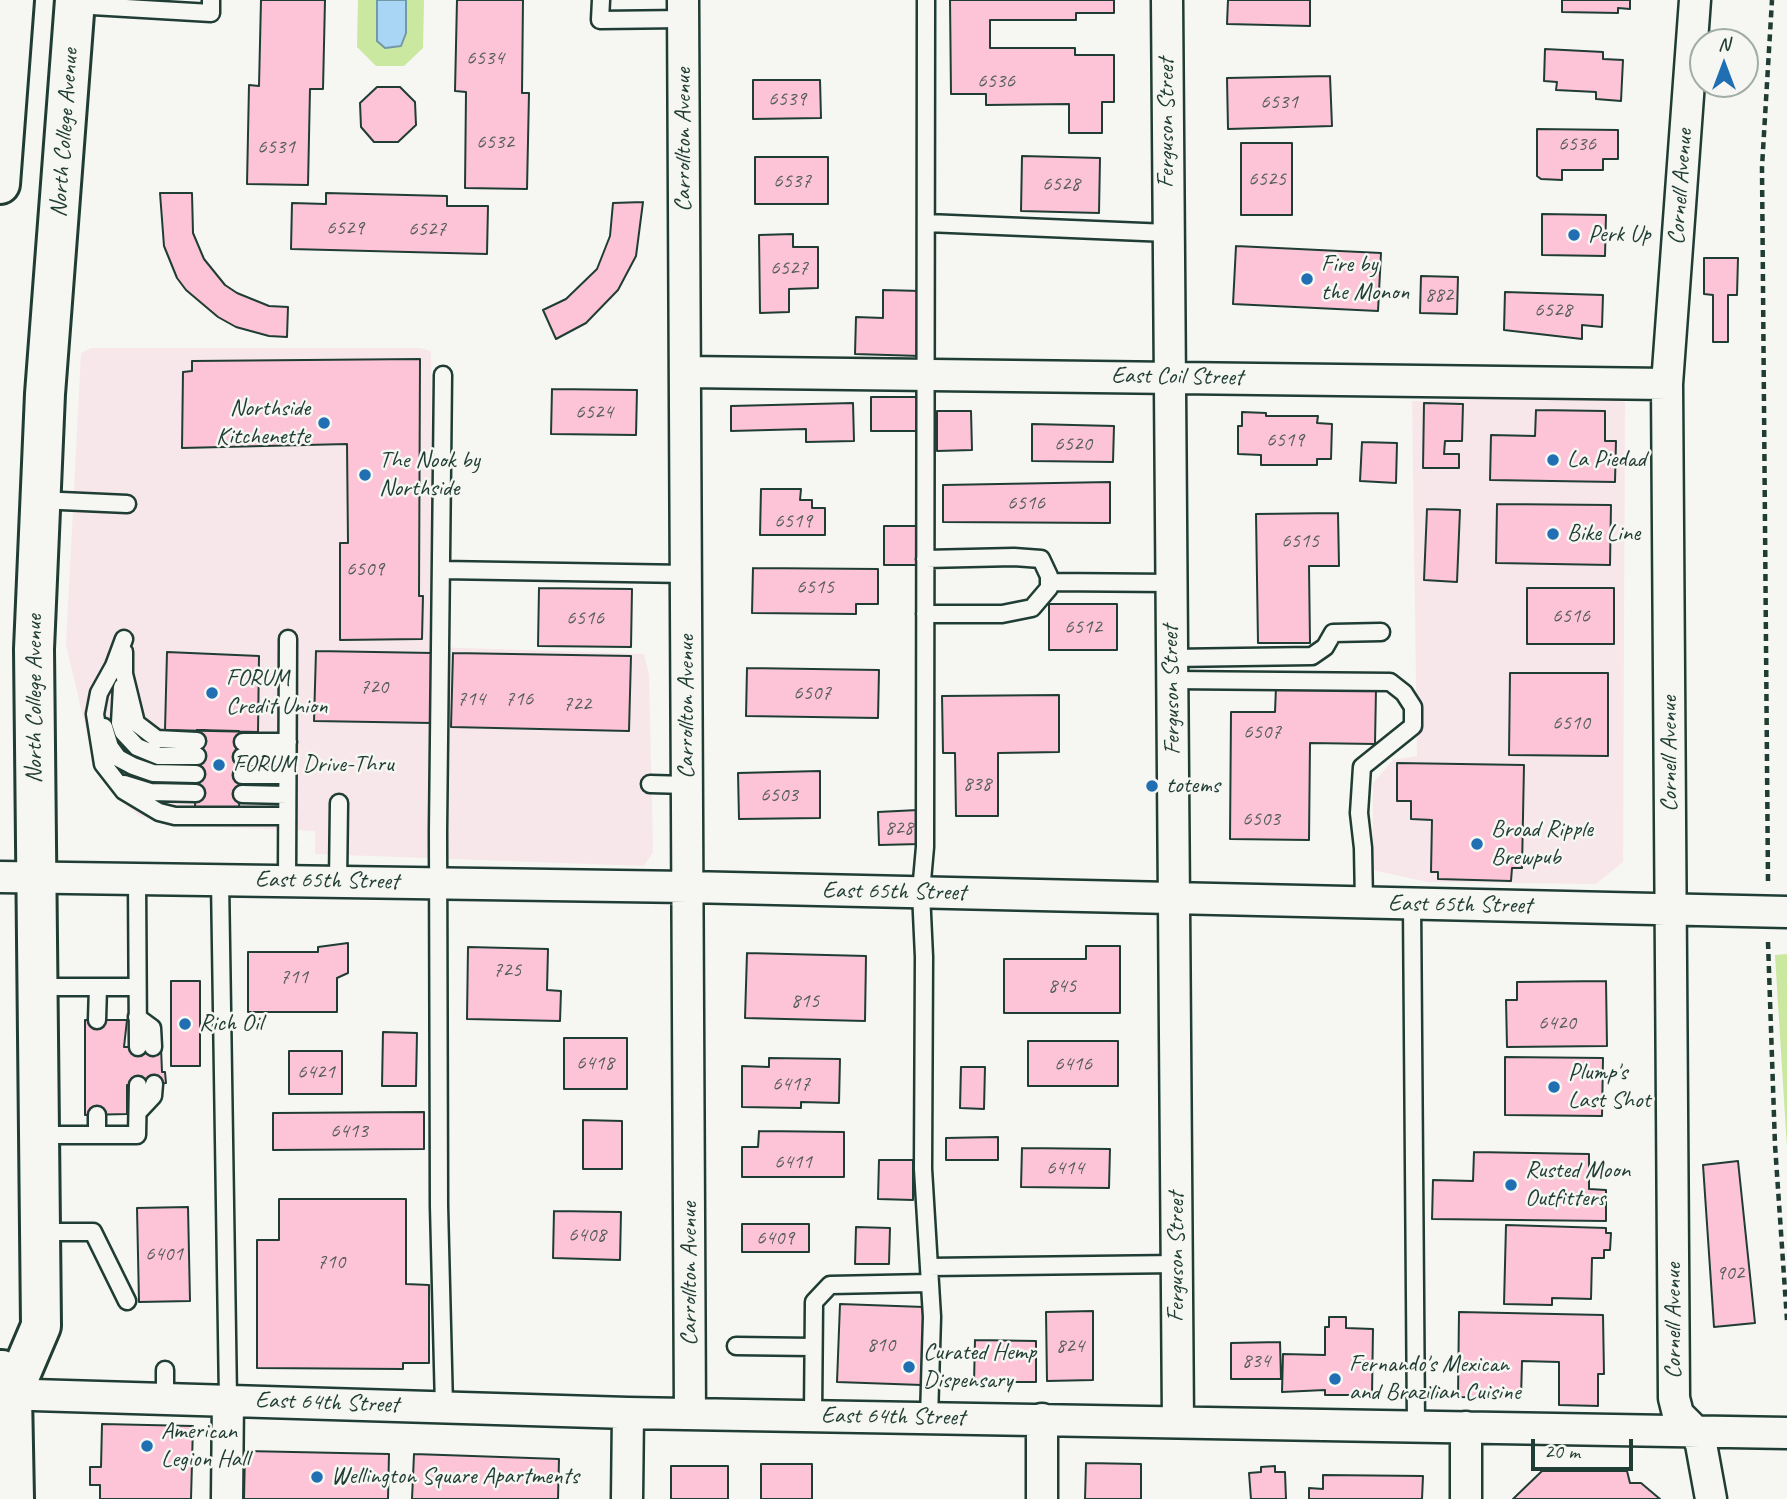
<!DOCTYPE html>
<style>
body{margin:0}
#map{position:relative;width:1787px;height:1499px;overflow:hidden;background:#f6f6f2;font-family:Caveat,sans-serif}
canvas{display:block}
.north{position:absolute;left:1689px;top:28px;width:70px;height:70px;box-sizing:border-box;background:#f6f6f2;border:2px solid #a0aca6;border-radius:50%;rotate:0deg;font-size:19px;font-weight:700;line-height:28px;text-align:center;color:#1f3d34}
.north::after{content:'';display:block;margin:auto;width:24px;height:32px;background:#1f6fb2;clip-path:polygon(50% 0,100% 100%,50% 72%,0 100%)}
.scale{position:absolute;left:1531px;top:1439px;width:102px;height:32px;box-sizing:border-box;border:4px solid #1f3d34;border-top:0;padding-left:9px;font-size:21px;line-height:24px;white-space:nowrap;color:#1f3d34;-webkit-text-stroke:5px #f6f6f2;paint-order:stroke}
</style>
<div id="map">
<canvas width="1787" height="1499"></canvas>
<div class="north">N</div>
<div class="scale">20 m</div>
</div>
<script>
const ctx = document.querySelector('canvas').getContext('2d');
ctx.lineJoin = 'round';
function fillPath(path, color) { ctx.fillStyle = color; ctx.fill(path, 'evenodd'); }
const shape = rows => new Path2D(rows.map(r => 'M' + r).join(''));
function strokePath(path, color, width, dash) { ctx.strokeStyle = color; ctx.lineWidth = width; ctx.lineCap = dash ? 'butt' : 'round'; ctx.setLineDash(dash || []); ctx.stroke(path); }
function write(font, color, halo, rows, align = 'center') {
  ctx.font = font + ' Caveat,sans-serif'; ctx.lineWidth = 5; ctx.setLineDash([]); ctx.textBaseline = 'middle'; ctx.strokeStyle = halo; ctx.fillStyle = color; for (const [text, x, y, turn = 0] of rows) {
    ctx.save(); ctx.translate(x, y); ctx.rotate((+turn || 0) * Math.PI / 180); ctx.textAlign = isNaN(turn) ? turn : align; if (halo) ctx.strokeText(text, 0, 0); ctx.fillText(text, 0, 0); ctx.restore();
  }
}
fillPath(shape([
 [91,348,420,348,431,351,433,647,644,654,649,675,653,852,644,866,315,854,315,831,187,826,139,816,116,796,93,759,66,645,81,353],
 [1615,396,1625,403,1623,862,1596,884,1428,882,1372,870,1373,783,1393,760,1417,756,1412,401]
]), '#f8e7ea');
fillPath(shape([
 [358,0,424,0,423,48,404,66,376,66,357,47],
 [1787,954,1787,1148,1775,955]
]), '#cae8a0');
const water = shape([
 [377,0,406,0,406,33,401,46,385,48,377,41,377,0]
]);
fillPath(water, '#aad6f6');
strokePath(water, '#7299a8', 2);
const building = shape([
 [261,0,325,0,323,89,310,89,308,185,247,184,249,85,259,86,261,0],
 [457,0,523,0,522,93,529,93,527,189,465,188,466,92,455,91,457,0],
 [950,0,1114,0,1114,13,1076,13,1076,20,990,20,990,48,1075,48,1075,55,1114,55,1114,102,1102,102,1102,133,1069,133,1069,104,986,105,986,94,951,94,950,0],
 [1228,0,1310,0,1310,26,1227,24,1228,0],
 [1562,0,1630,0,1630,9,1618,8,1618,13,1562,12,1562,0],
 [1545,49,1603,52,1603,59,1623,60,1621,101,1596,99,1596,92,1556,90,1557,82,1544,81,1545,49],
 [1330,76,1332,126,1228,129,1227,78,1330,76],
 [753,80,820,80,821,118,753,119,753,80],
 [377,87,400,87,415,102,416,125,398,142,374,142,361,127,360,103,377,87],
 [1537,129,1618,130,1618,159,1603,159,1603,170,1562,170,1562,180,1541,179,1537,176,1537,129],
 [1241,143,1292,143,1292,215,1241,215,1241,143],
 [1022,156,1100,158,1099,213,1021,211,1022,156],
 [755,157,828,157,828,204,755,204,755,157],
 [160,193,192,193,193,233,204,259,225,285,237,293,269,306,288,307,287,337,269,336,236,327,218,317,186,290,177,278,164,246,160,193],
 [326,193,447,196,447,206,488,206,487,254,291,249,292,203,326,204,326,193],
 [643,202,636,256,618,290,586,323,556,339,543,310,566,299,597,269,610,236,613,203,643,202],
 [1542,214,1606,215,1605,256,1542,255,1542,214],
 [793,234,793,247,818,247,818,288,789,289,789,312,760,313,759,235,793,234],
 [1236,246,1381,253,1378,311,1233,304,1236,246],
 [1704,258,1738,258,1737,295,1728,295,1728,342,1713,342,1713,295,1704,294,1704,258],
 [1421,276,1458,277,1457,314,1420,313,1421,276],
 [883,290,921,291,920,356,855,354,856,317,883,318,883,290],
 [1505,292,1603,295,1602,327,1582,325,1582,339,1504,330,1505,292],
 [420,359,419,596,423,596,422,639,340,640,340,543,348,543,347,444,182,448,183,372,192,371,192,361,420,359],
 [552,389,637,390,636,435,551,434,552,389],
 [871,397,917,397,917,431,871,431,871,397],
 [853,403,854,441,806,442,806,429,731,431,731,406,853,403],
 [1424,403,1463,404,1462,441,1445,441,1444,454,1459,454,1459,468,1423,468,1424,403],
 [1536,410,1605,411,1605,441,1616,441,1615,482,1490,480,1491,435,1535,436,1536,410],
 [937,411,971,411,972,450,937,451,937,411],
 [1242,412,1266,413,1266,416,1318,416,1317,423,1332,424,1331,459,1317,459,1317,465,1261,465,1261,455,1238,454,1238,426,1242,426,1242,412],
 [1032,424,1114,426,1113,462,1032,461,1032,424],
 [1362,442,1397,443,1396,483,1360,481,1362,442],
 [1110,482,1110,523,943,522,943,485,1110,482],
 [761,489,801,489,800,500,812,500,812,508,825,508,825,535,760,535,761,489],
 [1497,504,1611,505,1610,565,1496,563,1497,504],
 [1427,509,1460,510,1457,582,1424,580,1427,509],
 [1338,513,1339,566,1309,566,1310,643,1258,643,1256,514,1338,513],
 [884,526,917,526,916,565,884,565,884,526],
 [753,568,878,569,878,604,856,604,856,614,752,613,753,568],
 [539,588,632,589,631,647,538,646,539,588],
 [1527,588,1614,588,1614,644,1527,644,1527,588],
 [1049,604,1117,604,1117,650,1049,650,1049,604],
 [316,651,433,653,432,723,314,721,316,651],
 [167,652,259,656,258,732,165,730,167,652],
 [453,653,631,656,629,731,451,727,453,653],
 [747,668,879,670,878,718,746,716,747,668],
 [1510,673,1608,673,1608,756,1509,755,1510,673],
 [1276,687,1376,688,1375,744,1310,743,1309,840,1230,839,1231,712,1275,712,1276,687],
 [1059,695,1059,752,998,753,998,816,956,816,955,753,943,753,942,696,1059,695],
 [197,730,239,731,239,738,243,740,239,807,195,807,197,730],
 [1397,763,1524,765,1522,868,1512,868,1511,881,1438,879,1438,872,1431,872,1432,820,1411,819,1411,801,1397,801,1397,763],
 [820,771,820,818,739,819,738,773,820,771],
 [918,810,920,844,879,845,878,812,918,810],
 [348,943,348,973,337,978,337,1012,248,1012,248,952,318,952,318,947,348,943],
 [1086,946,1120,946,1120,1013,1004,1013,1004,959,1086,959,1086,946],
 [468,947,548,949,547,990,561,991,560,1021,467,1019,468,947],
 [747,953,866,956,865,1021,745,1018,747,953],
 [171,981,200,981,200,1066,171,1066,171,981],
 [1606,981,1607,1046,1507,1047,1506,1000,1517,1000,1517,982,1606,981],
 [85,1020,127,1020,124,1047,161,1047,162,1072,165,1072,166,1083,127,1085,127,1114,85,1115,85,1020],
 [383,1032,417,1033,416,1086,382,1086,383,1032],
 [564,1038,627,1038,627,1089,564,1089,564,1038],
 [1028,1041,1118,1041,1118,1086,1028,1086,1028,1041],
 [289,1051,342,1051,342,1094,289,1094,289,1051],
 [1505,1057,1603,1058,1602,1116,1505,1115,1505,1057],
 [769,1058,840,1059,839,1103,801,1102,801,1108,742,1107,742,1066,769,1067,769,1058],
 [961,1067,985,1067,984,1109,960,1108,961,1067],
 [424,1112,424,1149,273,1150,273,1113,424,1112],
 [583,1120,622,1121,622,1169,583,1169,583,1120],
 [759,1131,844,1132,844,1177,742,1177,742,1147,758,1147,759,1131],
 [998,1137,998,1160,946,1160,946,1138,998,1137],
 [1022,1148,1110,1149,1109,1188,1021,1187,1022,1148],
 [1474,1152,1589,1154,1589,1189,1606,1190,1606,1221,1432,1219,1433,1180,1473,1181,1474,1152],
 [879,1160,913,1160,913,1200,878,1199,879,1160],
 [1738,1161,1755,1323,1714,1327,1703,1165,1738,1161],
 [279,1199,406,1199,406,1284,429,1285,429,1363,403,1363,403,1369,257,1368,257,1240,279,1240,279,1199],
 [188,1207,190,1301,139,1302,137,1208,188,1207],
 [554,1211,621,1212,620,1260,553,1258,554,1211],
 [742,1224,809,1224,809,1252,742,1252,742,1224],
 [1506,1225,1606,1228,1606,1233,1611,1233,1610,1250,1604,1250,1604,1258,1592,1258,1591,1299,1552,1298,1552,1305,1504,1304,1506,1225],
 [856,1227,890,1228,889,1264,855,1264,856,1227],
 [840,1304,924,1307,922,1385,837,1382,840,1304],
 [1093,1311,1093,1380,1047,1381,1046,1312,1093,1311],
 [1459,1312,1603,1315,1604,1374,1598,1374,1598,1406,1559,1405,1559,1362,1522,1361,1521,1398,1458,1397,1459,1312],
 [1329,1317,1346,1317,1346,1328,1373,1329,1372,1395,1325,1395,1325,1390,1282,1392,1283,1354,1325,1355,1325,1327,1329,1327,1329,1317],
 [975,1340,1036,1341,1036,1382,974,1382,975,1340],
 [1280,1342,1281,1379,1231,1379,1231,1343,1280,1342],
 [102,1424,193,1426,191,1499,100,1499,100,1485,90,1485,90,1467,101,1467,102,1424],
 [245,1451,389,1454,388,1499,244,1499,245,1451],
 [414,1454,559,1459,558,1499,412,1499,414,1454],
 [1086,1463,1141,1464,1141,1499,1085,1499,1086,1463],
 [761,1464,812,1464,812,1499,761,1499,761,1464],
 [671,1466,728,1466,728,1499,671,1499,671,1466],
 [1275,1466,1275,1472,1285,1472,1286,1499,1251,1499,1249,1473,1261,1472,1261,1467,1275,1466],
 [1542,1471,1627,1471,1630,1483,1641,1483,1660,1499,1513,1499,1542,1471],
 [1323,1475,1423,1476,1422,1499,1309,1499,1309,1488,1323,1489,1323,1475]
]);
fillPath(building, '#fdc3d7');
strokePath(building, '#1f3d34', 2);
const lane = shape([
 [601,0,600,20,683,19],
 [926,0,925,847,921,892,924,957,923,1169,932,1317,929,1418],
 [75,5,211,13,211,0],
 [927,223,1168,233],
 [443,375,438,831,439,1206,444,1407],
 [39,500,127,504],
 [925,559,1014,557,1041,559,1049,576,1049,588,1032,608,1002,614,925,614],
 [442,570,687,574],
 [1049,582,1171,583],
 [124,639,114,666,99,693,95,714,103,764,124,791,159,812,175,816,287,816],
 [124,652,124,674,136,723,157,739,197,741],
 [1172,658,1312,656,1325,647,1333,633,1381,632],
 [1172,680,1390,682,1404,693,1413,707,1413,726,1362,767,1359,813,1363,848,1364,903],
 [122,687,120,723,123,732,137,747,159,756,197,756],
 [104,727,110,747,118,758,133,766,153,773,196,774],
 [243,742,288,742],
 [242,757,287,757],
 [242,775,287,775],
 [124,784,150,792,196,793],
 [650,784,687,785],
 [242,794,287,795],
 [137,879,138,1047],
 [220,880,228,1399],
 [287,881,288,639],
 [338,882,339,803],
 [1412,904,1416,1425],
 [38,987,137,987],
 [137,1017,152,1028,153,1047],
 [97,1020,98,987],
 [138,1112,153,1096,154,1084],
 [39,1135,137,1135,138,1085],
 [97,1135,97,1115],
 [40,1232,93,1232,127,1301],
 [929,1267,1177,1264],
 [736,1346,812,1347],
 [165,1370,165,1398],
 [813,1416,814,1302,830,1285,929,1283]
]);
const street = shape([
 [683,0,690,1414],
 [1167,0,1178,1421],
 [1695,0,1667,384,1674,1398,1678,1414,1694,1430,1701,1444,1711,1499],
 [686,372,1667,384],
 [0,877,687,887,1787,912],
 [0,1394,628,1413,1787,1433],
 [1466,1427,1466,1499],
 [227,1499,228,1399],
 [627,1499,628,1413],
 [1042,1499,1042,1419]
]);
const secondary = shape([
 [0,184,14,0],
 [2,1370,12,1394,14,1499],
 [12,1394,41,1326,34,649,45,394,75,0]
]);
strokePath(lane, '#1f3d34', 21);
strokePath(street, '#1f3d34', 35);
strokePath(secondary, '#1f3d34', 44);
strokePath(shape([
 [1768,881,1762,167,1772,0],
 [1768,942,1775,1145,1787,1320]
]), '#1f3d34', 4.5, [7, 5]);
strokePath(lane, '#f6f6f2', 16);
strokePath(street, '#f6f6f2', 30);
strokePath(secondary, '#f6f6f2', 38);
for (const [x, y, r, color] of [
 [1574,235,7,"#1f6fb2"],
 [1307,279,7,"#1f6fb2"],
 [324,423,7,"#1f6fb2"],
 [1553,460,7,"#1f6fb2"],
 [365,475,7,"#1f6fb2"],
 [1553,534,7,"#1f6fb2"],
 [212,693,7,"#1f6fb2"],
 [219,765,7,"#1f6fb2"],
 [1152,786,7,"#1f6fb2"],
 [1477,844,7,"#1f6fb2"],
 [185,1024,7,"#1f6fb2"],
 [1554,1087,7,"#1f6fb2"],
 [1511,1185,7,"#1f6fb2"],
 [909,1367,7,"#1f6fb2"],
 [1335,1379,7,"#1f6fb2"],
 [147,1446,7,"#1f6fb2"],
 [317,1477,7,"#1f6fb2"]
]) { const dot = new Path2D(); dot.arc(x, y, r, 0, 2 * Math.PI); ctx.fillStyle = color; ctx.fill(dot); strokePath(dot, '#f6f6f2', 2.5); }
write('21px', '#565e5d', null, [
 ["6534",485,58],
 ["6536",996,81],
 ["6539",787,99],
 ["6531",1279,102],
 ["6532",495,142],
 ["6536",1577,144],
 ["6531",276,147],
 ["6525",1267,179],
 ["6537",792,181],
 ["6528",1061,184],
 ["6529",345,228],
 ["6527",427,229],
 ["6527",789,268],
 ["882",1439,295],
 ["6528",1553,310],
 ["6524",594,412],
 ["6519",1285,440],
 ["6520",1073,444],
 ["6516",1026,503],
 ["6519",793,521],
 ["6515",1300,541],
 ["6509",365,569],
 ["6515",815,587],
 ["6516",1571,616],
 ["6516",585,618],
 ["6512",1083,627],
 ["720",374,687],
 ["6507",812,693],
 ["714",471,699],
 ["716",519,699],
 ["722",577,704],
 ["6510",1571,723],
 ["6507",1262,732],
 ["838",977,784],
 ["6503",779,795],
 ["6503",1261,819],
 ["828",899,828],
 ["725",507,970],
 ["711",294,977],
 ["845",1062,986],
 ["815",805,1001],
 ["6420",1557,1023],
 ["6418",595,1063],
 ["6416",1073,1064],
 ["6421",316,1072],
 ["6417",791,1084],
 ["6413",349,1131],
 ["6411",793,1162],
 ["6414",1065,1168],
 ["6408",587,1235],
 ["6409",775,1238],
 ["6401",164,1254],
 ["710",331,1262],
 ["902",1730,1273],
 ["810",881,1345],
 ["824",1070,1346],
 ["834",1256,1361]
]);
write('24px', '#1f3d34', '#f6f6f2', [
 ["Ferguson Street",1167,123,-90],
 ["North College Avenue",65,133,-86],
 ["Carrollton Avenue",684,140,-90],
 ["Cornell Avenue",1681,187,-86],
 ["East Coil Street",1177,377,1],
 ["Ferguson Street",1172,690,-91],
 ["North College Avenue",35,699,-90],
 ["Carrollton Avenue",687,707,-90],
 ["Cornell Avenue",1670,754,-90],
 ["East 65th Street",327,881,1],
 ["East 65th Street",894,892,1],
 ["East 65th Street",1460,905,1],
 ["Ferguson Street",1177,1257,-90],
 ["Carrollton Avenue",690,1274,-90],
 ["Cornell Avenue",1674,1321,-90],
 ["East 64th Street",327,1403,2],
 ["East 64th Street",893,1417,1]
]);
write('24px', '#1f3d34', '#f6f6f2', [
 ["Perk Up",1588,235],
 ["Fire by",1321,265],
 ["the Monon",1321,293],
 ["Northside",310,409,"right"],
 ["Kitchenette",310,437,"right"],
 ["La Piedad",1567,460],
 ["The Nook by",379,461],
 ["Northside",379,489],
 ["Bike Line",1567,534],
 ["FORUM",226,679],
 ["Credit Union",226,707],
 ["FORUM Drive-Thru",233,765],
 ["totems",1166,786],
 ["Broad Ripple",1491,830],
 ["Brewpub",1491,858],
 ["Rich Oil",199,1024],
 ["Plump's",1568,1073],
 ["Last Shot",1568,1101],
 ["Rusted Moon",1525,1171],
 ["Outfitters",1525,1199],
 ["Curated Hemp",923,1353],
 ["Dispensary",923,1381],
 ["Fernando's Mexican",1349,1365],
 ["and Brazilian Cuisine",1349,1393],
 ["American",161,1432],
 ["Legion Hall",161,1460],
 ["Wellington Square Apartments",331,1477]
], 'left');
</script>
